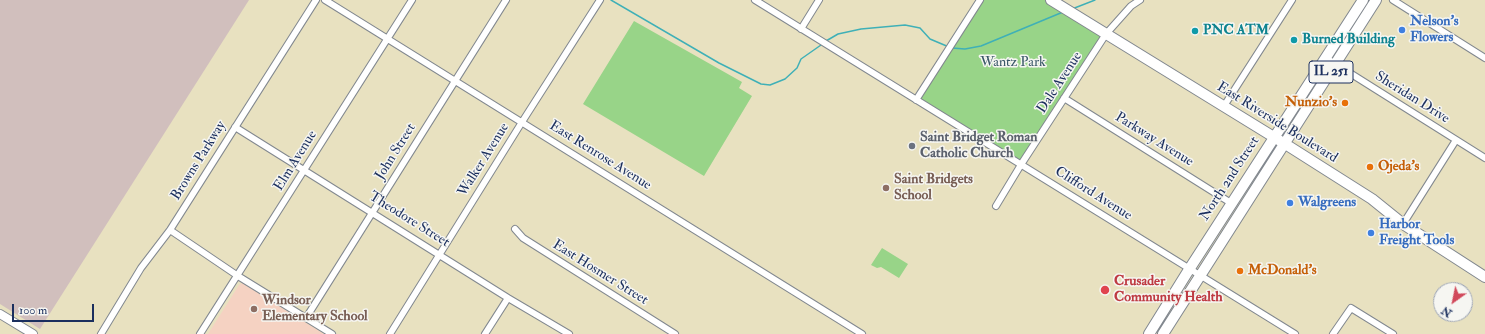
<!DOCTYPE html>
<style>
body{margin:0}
#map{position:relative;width:1485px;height:334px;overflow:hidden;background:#e8e1c0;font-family:"IM FELL Double Pica",serif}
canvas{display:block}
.north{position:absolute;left:1433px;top:282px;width:40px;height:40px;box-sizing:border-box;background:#f6f6f2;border:1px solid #9ea6b7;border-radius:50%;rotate:213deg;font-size:11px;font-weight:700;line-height:16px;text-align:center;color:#1b2f5e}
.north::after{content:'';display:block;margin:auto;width:14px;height:18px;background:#d1495b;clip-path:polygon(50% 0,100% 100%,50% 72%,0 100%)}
.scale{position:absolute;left:12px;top:304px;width:82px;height:18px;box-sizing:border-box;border:2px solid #1b2f5e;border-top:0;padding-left:5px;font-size:12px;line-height:14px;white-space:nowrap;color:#1b2f5e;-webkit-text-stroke:3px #f6f6f2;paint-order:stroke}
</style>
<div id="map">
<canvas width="1485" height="334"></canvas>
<div class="north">N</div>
<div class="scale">100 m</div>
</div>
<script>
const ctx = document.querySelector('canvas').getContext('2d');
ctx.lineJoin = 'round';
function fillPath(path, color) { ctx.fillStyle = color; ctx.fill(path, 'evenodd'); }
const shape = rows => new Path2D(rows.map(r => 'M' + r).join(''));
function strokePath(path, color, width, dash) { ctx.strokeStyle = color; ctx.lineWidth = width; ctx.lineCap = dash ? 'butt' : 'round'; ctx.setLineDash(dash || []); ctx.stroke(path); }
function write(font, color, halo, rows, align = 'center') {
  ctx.font = font + ' "IM FELL Double Pica",serif'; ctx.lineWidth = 3; ctx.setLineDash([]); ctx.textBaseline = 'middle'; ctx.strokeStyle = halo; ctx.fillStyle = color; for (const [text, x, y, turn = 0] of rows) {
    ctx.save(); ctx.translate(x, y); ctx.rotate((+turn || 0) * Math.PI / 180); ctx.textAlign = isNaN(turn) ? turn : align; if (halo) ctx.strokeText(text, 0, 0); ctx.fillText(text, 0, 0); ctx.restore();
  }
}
fillPath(shape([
 [242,283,324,334,208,334,239,285]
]), '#f5d2c2');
fillPath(shape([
 [0,0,249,0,40,329,0,304]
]), '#d1bfbd');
fillPath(shape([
 [981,0,1051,0,1106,34,1022,163,916,100],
 [634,21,742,82,739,88,752,96,704,176,583,104],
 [882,248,908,264,899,278,881,267,877,268,871,265]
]), '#98d488');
strokePath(shape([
 [611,0,719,63,761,84,770,85,785,79,797,68,801,59,821,45],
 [1072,9,1095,0],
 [826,41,838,34,861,29,905,25,920,28,930,39,949,47],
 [952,48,965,49,981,46,1063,12]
]), '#3fb0b7', 1.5);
const minor = shape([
 [325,0,862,334],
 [755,0,1295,334],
 [1393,0,1485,58],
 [801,29,819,0],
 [1326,58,1485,158],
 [1064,98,1231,203],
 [916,100,980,0],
 [1224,106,1292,0],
 [235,127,508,298,569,334],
 [996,206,1022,163,1106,34,1131,6,1140,0],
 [1403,224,1456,140],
 [515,229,523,238,675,334],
 [170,230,238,276,332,334],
 [306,318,506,0],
 [101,334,141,268,170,230,316,0],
 [200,334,412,0],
 [390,334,522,122,600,0],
 [485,334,508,298],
 [1333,334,1351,308,1393,334]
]);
const tertiary = shape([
 [0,314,33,334]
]);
const primary = shape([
 [1051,0,1290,147,1372,199,1403,224,1485,277],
 [1149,334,1190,268,1363,0],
 [1163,334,1376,0]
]);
strokePath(minor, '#82888f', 8);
strokePath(tertiary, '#82888f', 10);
strokePath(primary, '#82888f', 12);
strokePath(minor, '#fff', 6);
strokePath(tertiary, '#fff', 8);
strokePath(primary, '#fff', 10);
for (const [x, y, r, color] of [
 [1402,30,4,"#3f7fe0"],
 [1195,31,4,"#0f9aa8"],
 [1294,40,4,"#0f9aa8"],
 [1345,103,4,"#e8710a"],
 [912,146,4,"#6b7280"],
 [1370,167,4,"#e8710a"],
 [886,188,4,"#8d6e63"],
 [1290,203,4,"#3f7fe0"],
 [1371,233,4,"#3f7fe0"],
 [1240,271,4,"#e8710a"],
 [1105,290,5,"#e0444e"],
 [254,309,4,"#8d6e63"]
]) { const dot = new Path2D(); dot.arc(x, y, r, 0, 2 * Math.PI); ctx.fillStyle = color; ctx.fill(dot); strokePath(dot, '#f6f6f2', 1.5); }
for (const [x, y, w] of [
 [1331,72,44]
]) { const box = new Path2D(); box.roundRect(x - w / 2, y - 11, w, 22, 3); ctx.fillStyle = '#f6f6f2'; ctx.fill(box); strokePath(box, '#1b2f5e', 1); }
write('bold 13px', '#1b2f5e', null, [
 ["IL 251",1331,72]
]);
write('bold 14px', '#366cbe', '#f6f6f2', [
 ["Nelson's",1410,22],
 ["Flowers",1410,38],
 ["Walgreens",1298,203],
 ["Harbor",1379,225],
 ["Freight Tools",1379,241]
], 'left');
write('bold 14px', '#0d838f', '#f6f6f2', [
 ["PNC ATM",1203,31],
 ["Burned Building",1302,40]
], 'left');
write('14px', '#3a5868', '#f6f6f2', [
 ["Wantz Park",1013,63]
]);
write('14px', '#1b2f5e', '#f6f6f2', [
 ["Dale Avenue",1060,83,-57],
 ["Sheridan Drive",1412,98,32],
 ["East Riverside Boulevard",1277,123,32],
 ["Parkway Avenue",1154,140,32],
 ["John Street",396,152,-58],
 ["East Renrose Avenue",600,156,32],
 ["Walker Avenue",484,160,-58],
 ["Browns Parkway",199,161,-58],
 ["Elm Avenue",296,161,-58],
 ["North 2nd Street",1230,179,-57],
 ["Clifford Avenue",1093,194,32],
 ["Theodore Street",409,220,32],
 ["East Hosmer Street",600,273,32]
]);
write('bold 14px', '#c56008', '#f6f6f2', [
 ["Nunzio's",1337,103,"right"],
 ["Ojeda's",1378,167],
 ["McDonald's",1248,271]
], 'left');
write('bold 14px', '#5b616d', '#f6f6f2', [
 ["Saint Bridget Roman",920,138],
 ["Catholic Church",920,154]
], 'left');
write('bold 14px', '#785e54', '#f6f6f2', [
 ["Saint Bridgets",894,180],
 ["School",894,196],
 ["Windsor",262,301],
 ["Elementary School",262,317]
], 'left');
write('bold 14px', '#be3a42', '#f6f6f2', [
 ["Crusader",1114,282],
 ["Community Health",1114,298]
], 'left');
</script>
